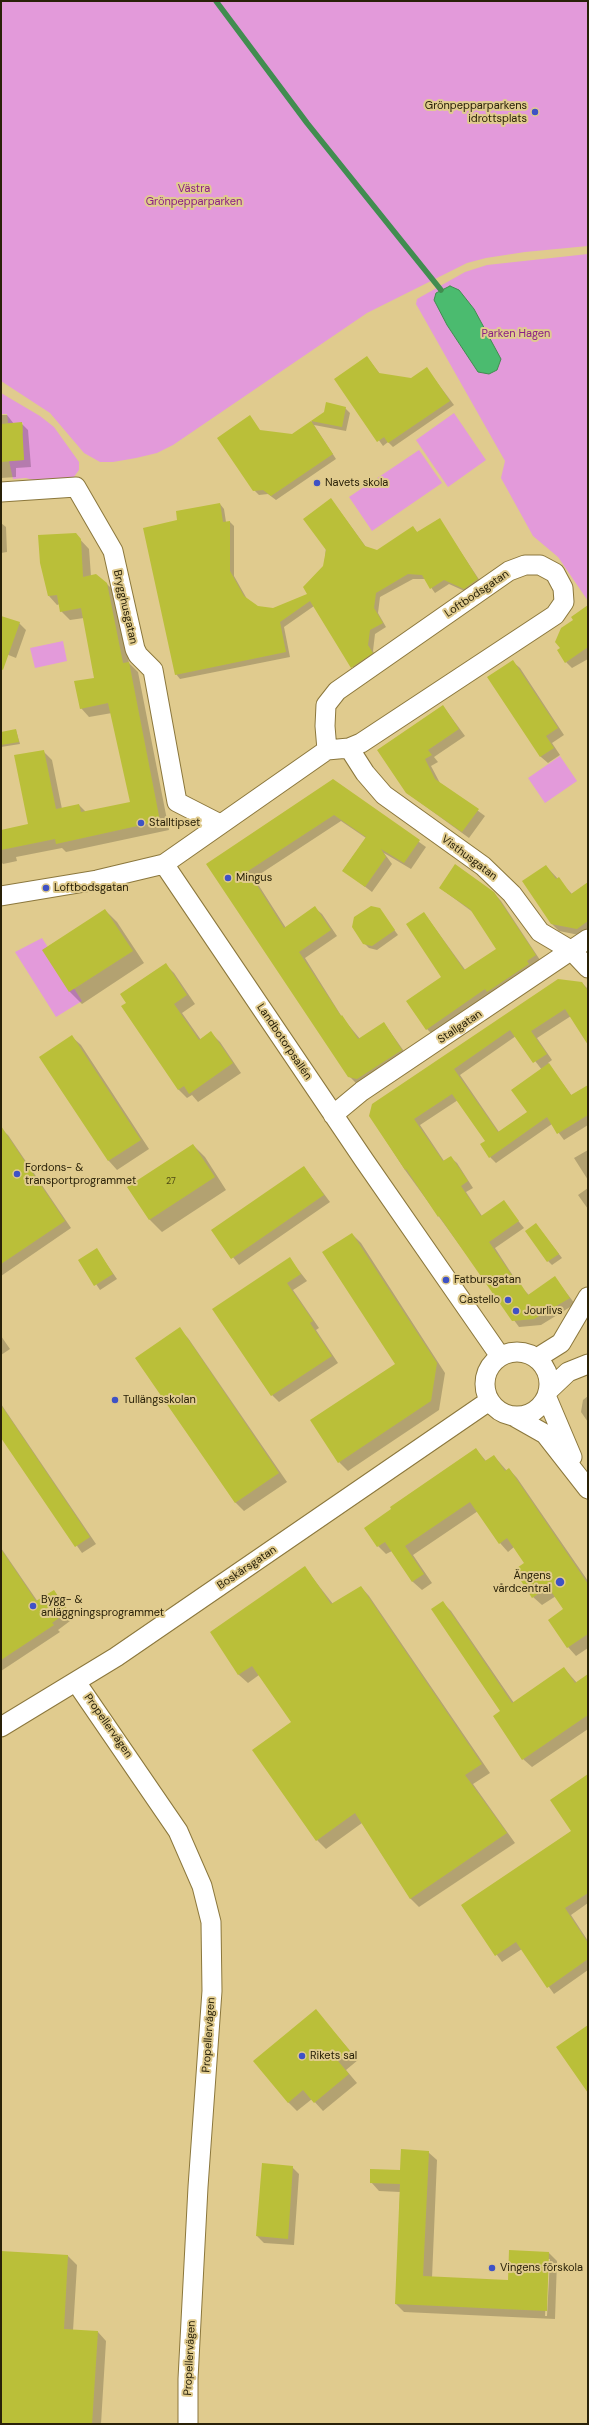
<!DOCTYPE html>
<meta charset="utf-8">
<style>
body{margin:0}
#map{position:relative;width:589px;height:2425px;overflow:hidden;background:#e0cb8e;font-family:"DM Sans",sans-serif}
canvas{display:block}
.frame{position:absolute;inset:0;border:2px solid #292108;pointer-events:none}
</style>
<div id="map">
<canvas width="589" height="2425"></canvas>
<div class="frame"></div>
</div>
<script>
const ctx = document.querySelector('canvas').getContext('2d');
ctx.lineJoin = 'round';
function fillPath(path, color) { ctx.fillStyle = color; ctx.fill(path, 'evenodd'); }
const shape = rows => new Path2D(rows.map(r => 'M' + r).join(''));
function strokePath(path, color, width, dash) { ctx.strokeStyle = color; ctx.lineWidth = width; ctx.lineCap = dash ? 'butt' : 'round'; ctx.setLineDash(dash || []); ctx.stroke(path); }
function write(font, color, halo, rows, align = 'center') {
  ctx.font = font + ' "DM Sans",sans-serif'; ctx.lineWidth = 4; ctx.setLineDash([]); ctx.textBaseline = 'middle'; ctx.strokeStyle = halo; ctx.fillStyle = color; for (const [text, x, y, turn = 0] of rows) {
    ctx.save(); ctx.translate(x, y); ctx.rotate((+turn || 0) * Math.PI / 180); ctx.textAlign = isNaN(turn) ? turn : align; if (halo) ctx.strokeText(text, 0, 0); ctx.fillText(text, 0, 0); ctx.restore();
  }
}
fillPath(shape([
 [1,1,588,1,588,246,525,252,486,258,467,263,367,313,173,445,157,453,136,458,113,462,100,462,84,453,50,413,1,381],
 [588,254,588,601,558,557,533,536,501,478,505,461,416,304,417,299,465,272,487,265],
 [1,393,40,416,54,427,79,462,79,470,70,482,52,485,26,478,13,479,9,461,24,460,23,449,17,434,23,433,23,423,8,423,7,414,1,414],
 [454,413,486,460,448,487,416,440],
 [419,450,442,483,372,531,349,497],
 [63,641,67,661,35,668,30,648],
 [560,756,577,781,545,803,528,778],
 [42,938,82,1001,56,1017,15,952]
]), '#e39ada');
const water = shape([
 [450,286,459,290,474,309,501,359,497,370,489,374,478,372,447,325,434,300,436,293,450,286]
]);
fillPath(water, '#4bbb6f');
strokePath(water, '#418d50', 1);
fillPath(shape([
 [367,357,380,374,412,379,427,369,454,405,393,447,388,442,383,446,335,379],
 [345,408,350,413,346,431,314,425,336,459,276,500,268,494,259,495,254,490,262,435,292,435,325,412],
 [1,415,7,415,14,424,21,423,28,430,31,467,16,468,16,477,1,478],
 [331,499,366,547,377,551,413,528,418,533,439,519,482,584,469,593,449,584,435,593,425,579,413,579,380,597,378,613,386,627,375,634,373,651,376,657,356,672,314,606,284,627,290,657,180,679,176,674,178,521,220,504,224,509,226,522,230,522,234,526,234,576,247,599,257,607,273,609,308,595,324,567],
 [1,523,6,527,7,552,1,553],
 [75,534,89,549,91,576,107,584,116,593,129,663,138,672,169,830,66,852,62,848,16,857,17,861,3,864,1,862,1,831,29,825,43,751,52,760,62,809,79,805,86,812,131,803,112,713,89,717,81,708,95,678,84,618,70,620,61,611,60,604,57,605,49,596],
 [588,606,588,659,572,668,566,662,561,649,574,620],
 [1,617,19,623,26,630,16,658,1,652],
 [513,662,520,668,564,735,552,743,560,755,548,763,541,757,489,678],
 [443,706,465,736,434,757,438,762,431,766,440,783,485,816,469,838,407,793],
 [16,730,20,744,1,747,1,733],
 [333,780,426,847,411,869,384,853,392,864,372,892,343,870,366,838,341,821,254,878,286,928,315,908,322,914,337,936,305,958,342,1017,360,1039,384,1023,408,1057,364,1085,356,1083,349,1076,208,864],
 [546,866,572,894,588,885,588,933,584,936,559,931,552,924],
 [440,888,494,893,501,901,542,963,434,1036,427,1029,442,978,424,913,466,971,497,949,474,913],
 [379,909,398,935,377,950,369,948,364,943],
 [105,910,117,922,144,963,82,1004,70,992,43,950],
 [165,964,174,973,195,1004,182,1013,201,1040,211,1033,220,1042,241,1073,198,1102,192,1095,187,1098,178,1089],
 [582,983,588,989,588,1039,571,1016,537,1038,552,1060,548,1063,572,1096,588,1086,588,1125,564,1140,552,1124,496,1163,490,1157,486,1141,458,1100,420,1125,444,1161,450,1157,457,1163,473,1188,466,1192,482,1216,503,1202,524,1228,495,1248,519,1285,529,1295,555,1278,575,1304,541,1325,519,1327,405,1170,370,1116],
 [516,1036,542,1070,528,1112,499,1132,460,1075],
 [72,1037,81,1045,149,1149,117,1170,109,1161,40,1057],
 [1,1129,8,1135,71,1228,1,1276],
 [193,1145,205,1157,226,1190,162,1232,150,1220,129,1187],
 [588,1150,588,1180,574,1158],
 [304,1167,330,1202,239,1265,213,1231],
 [588,1188,588,1209,578,1195],
 [536,1224,562,1258,552,1265,548,1261],
 [352,1234,361,1243,445,1373,439,1410,348,1471,339,1462,397,1364],
 [97,1250,117,1279,100,1290,80,1260],
 [289,1258,307,1281,293,1290,319,1328,316,1330,338,1363,279,1402,272,1395],
 [179,1329,188,1338,287,1482,244,1511,235,1502],
 [1,1336,10,1349,1,1355],
 [588,1396,588,1422,581,1412,583,1400],
 [1,1404,96,1544,82,1553,1,1437],
 [476,1449,486,1461,494,1456,507,1471,509,1469,517,1478,588,1581,588,1648,576,1656,568,1647,565,1609,556,1596,542,1605,533,1597,525,1563,514,1547,508,1552,500,1543,478,1511,413,1555,432,1583,422,1590,413,1582,392,1551,386,1554,378,1546],
 [1,1548,38,1602,54,1591,74,1618,58,1630,60,1632,1,1671],
 [305,1568,333,1604,361,1587,369,1596,490,1773,473,1784,515,1843,419,1907,410,1898,362,1823,326,1849,317,1840,293,1722,259,1675,248,1683,239,1675,211,1632],
 [443,1603,451,1611,514,1703,564,1668,577,1683,588,1675,588,1729,532,1767,523,1759,501,1711],
 [588,1775,588,1903,571,1915,588,1941,588,1970,554,1994,522,1949,502,1962,462,1906,572,1831],
 [316,2011,358,2060,346,2070,357,2083,323,2111,312,2099,297,2111,288,2102],
 [428,2152,437,2160,432,2278,509,2281,549,2253,557,2261,555,2319,404,2312,396,2304,400,2192,379,2191,371,2182,401,2171],
 [548,2259,550,2259,547,2316,545,2316],
 [292,2167,299,2174,294,2245,264,2243,257,2236],
 [1,2252,68,2256,77,2265,73,2331,98,2332,106,2341,101,2424,1,2424]
]), '#0003');
strokePath(shape([
 [216,1,307,123,441,290]
]), '#418d50', 5.5);
fillPath(shape([
 [367,356,379,373,411,378,427,367,450,401,388,443,384,437,377,442,334,379],
 [326,402,346,407,342,427,311,421,333,454,271,496,263,490,253,491,217,438,250,415,260,430,292,434,324,412],
 [22,422,24,460,1,462,1,424],
 [331,498,365,546,377,550,413,526,417,532,440,518,478,579,464,589,444,580,430,589,422,575,408,574,376,593,374,608,383,623,370,630,368,645,373,653,351,668,310,601,280,622,286,652,175,675,143,528,177,520,176,511,220,503,223,522,230,521,230,571,244,596,258,606,273,608,307,594,303,587,323,566,326,550,303,519],
 [76,533,81,539,83,577,96,574,107,583,123,663,129,662,160,821,56,844,55,839,1,850,1,830,28,824,14,755,44,750,56,809,79,804,81,812,130,802,108,703,80,709,74,681,94,678,81,608,60,612,57,595,48,596,40,563,38,535],
 [588,605,588,647,565,663,557,650,560,648,555,642,561,628,573,620,571,617],
 [1,616,20,622,3,670,1,669],
 [513,660,558,728,546,736,554,748,540,757,487,677],
 [443,705,459,729,428,750,432,755,425,759,435,779,479,809,462,832,406,793,377,750],
 [16,729,19,742,1,745,1,732],
 [333,779,420,840,404,863,381,849,386,857,365,887,342,871,366,837,334,815,248,871,284,928,315,906,331,930,299,952,341,1016,342,1015,358,1039,384,1022,402,1050,357,1079,348,1077,206,864],
 [455,864,494,892,536,955,527,961,529,964,487,992,485,989,426,1030,406,1001,441,977,406,924,424,912,464,970,496,949,470,909,439,888],
 [546,865,556,879,559,877,571,894,588,882,588,921,577,929,551,924,522,881],
 [371,906,380,908,395,930,372,946,363,944,352,927,354,917],
 [105,909,133,951,69,992,42,950],
 [166,963,187,995,174,1004,199,1040,211,1031,233,1063,189,1094,184,1086,178,1090,121,1006,126,1003,120,994],
 [558,979,582,982,588,991,588,1045,565,1009,531,1031,547,1054,533,1063,510,1030,454,1069,498,1132,527,1112,511,1090,549,1063,571,1095,588,1085,588,1115,557,1134,547,1117,489,1158,480,1144,485,1141,452,1094,414,1119,443,1161,451,1156,468,1181,461,1186,481,1216,504,1200,519,1221,489,1242,518,1284,520,1283,528,1295,555,1276,570,1298,534,1319,512,1321,439,1216,438,1217,406,1169,405,1170,369,1116,372,1104],
 [72,1035,141,1140,108,1161,39,1057],
 [1,1126,65,1221,1,1264],
 [193,1144,215,1177,149,1220,127,1187],
 [304,1166,324,1195,231,1259,211,1230],
 [536,1223,559,1254,547,1262,525,1231],
 [352,1233,437,1363,431,1401,338,1463,310,1420,395,1364,322,1252],
 [97,1248,113,1274,94,1286,78,1260],
 [290,1257,301,1274,287,1283,313,1321,310,1323,332,1356,271,1396,212,1309],
 [180,1327,279,1473,235,1503,135,1358],
 [1,1405,90,1537,75,1547,1,1438],
 [476,1448,485,1461,494,1455,505,1471,509,1468,588,1584,588,1634,567,1648,548,1620,563,1609,548,1587,532,1598,514,1570,524,1563,507,1538,499,1544,470,1502,405,1546,424,1574,412,1582,385,1542,377,1547,364,1528,391,1509,390,1507],
 [1,1549,36,1601,54,1590,68,1611,52,1623,54,1625,1,1660],
 [305,1566,331,1604,361,1586,482,1764,465,1775,507,1833,410,1899,355,1813,316,1841,252,1750,291,1722,252,1666,238,1675,210,1632],
 [443,1601,512,1703,564,1667,575,1683,588,1674,588,1715,522,1760,493,1716,500,1711,431,1609],
 [588,1774,588,1893,565,1908,588,1943,588,1959,547,1988,516,1942,495,1956,461,1905,571,1831,550,1800],
 [316,2009,350,2051,338,2061,349,2074,314,2103,303,2090,288,2103,253,2061],
 [588,2025,588,2093,556,2047],
 [401,2149,429,2151,423,2276,508,2280,509,2250,549,2252,547,2311,395,2304,400,2184,370,2183,370,2169,400,2170],
 [262,2163,293,2166,288,2239,256,2236],
 [1,2251,68,2255,64,2329,98,2331,92,2424,1,2424]
]), '#babf39');
const minor = shape([
 [1,492,76,487,113,551,135,649,138,655,153,670,177,802,220,824],
 [349,748,365,773,384,795,483,866,512,894,540,932,572,951,588,968],
 [164,864,327,750,349,748,361,743,555,615,564,602,563,588,555,573,540,565,525,565,509,571,337,691,326,705,325,726,327,750],
 [1,896,97,880,164,864,364,1160,500,1356],
 [333,1115,362,1091,588,939],
 '485 1384a32 32 0 1 1 64 0a32 32 0 1 1-64 0Z',
 [537,1358,561,1343,588,1297],
 [549,1390,568,1372,588,1364],
 [547,1398,572,1457],
 [515,1417,545,1434,588,1489],
 [76,1682,178,1831,202,1886,211,1922,212,1991,198,2187,188,2379,188,2424],
 [1,1727,116,1657,489,1401]
]);
strokePath(minor, '#8b773c', 21);
strokePath(minor, '#fff', 19);
for (const [x, y, r, color] of [
 [535,112,4,"#3f52c5"],
 [317,483,4,"#3f52c5"],
 [141,823,4,"#3f52c5"],
 [228,878,4,"#3f52c5"],
 [46,888,4,"#3f52c5"],
 [17,1174,4,"#3f52c5"],
 [446,1280,4,"#3f52c5"],
 [508,1300,4,"#3f52c5"],
 [516,1311,4,"#3f52c5"],
 [115,1400,4,"#3f52c5"],
 [560,1582,5,"#3f52c5"],
 [33,1606,4,"#3f52c5"],
 [302,2056,4,"#3f52c5"],
 [492,2268,4,"#3f52c5"]
]) { const dot = new Path2D(); dot.arc(x, y, r, 0, 2 * Math.PI); ctx.fillStyle = color; ctx.fill(dot); strokePath(dot, '#e0cb8e', 1.5); }
write('9px', '#4d4814', null, [
 ["27",171,1182]
]);
write('11px', '#292108', '#e0cb8e', [
 ["Grönpepparparkens",527,106,"right"],
 ["idrottsplats",527,119,"right"],
 ["Navets skola",325,483],
 ["Stalltipset",149,823],
 ["Mingus",236,878],
 ["Loftbodsgatan",54,888],
 ["Fordons- &",25,1168],
 ["transportprogrammet",25,1181],
 ["Fatbursgatan",454,1280],
 ["Castello",500,1300,"right"],
 ["Jourlivs",524,1311],
 ["Tullängsskolan",123,1400],
 ["Ängens",551,1576,"right"],
 ["vårdcentral",551,1589,"right"],
 ["Bygg- &",41,1600],
 ["anläggningsprogrammet",41,1613],
 ["Rikets sal",310,2056],
 ["Vingens förskola",500,2268]
], 'left');
write('11px', '#8b1e84', '#e0cb8e', [
 ["Västra",194,189],
 ["Grönpepparparken",194,202],
 ["Parken Hagen",516,334]
]);
write('11px', '#292108', '#e0cb8e', [
 ["Loftbodsgatan",477,594,-34],
 ["Brygghusgatan",125,607,77],
 ["Visthusgatan",469,858,37],
 ["Stallgatan",460,1027,-34],
 ["Landbotorpsallén",284,1042,56],
 ["Boskärsgatan",247,1568,-34],
 ["Propellervägen",108,1726,55],
 ["Propellervägen",209,2035,-86],
 ["Propellervägen",190,2358,-87]
]);
</script>
